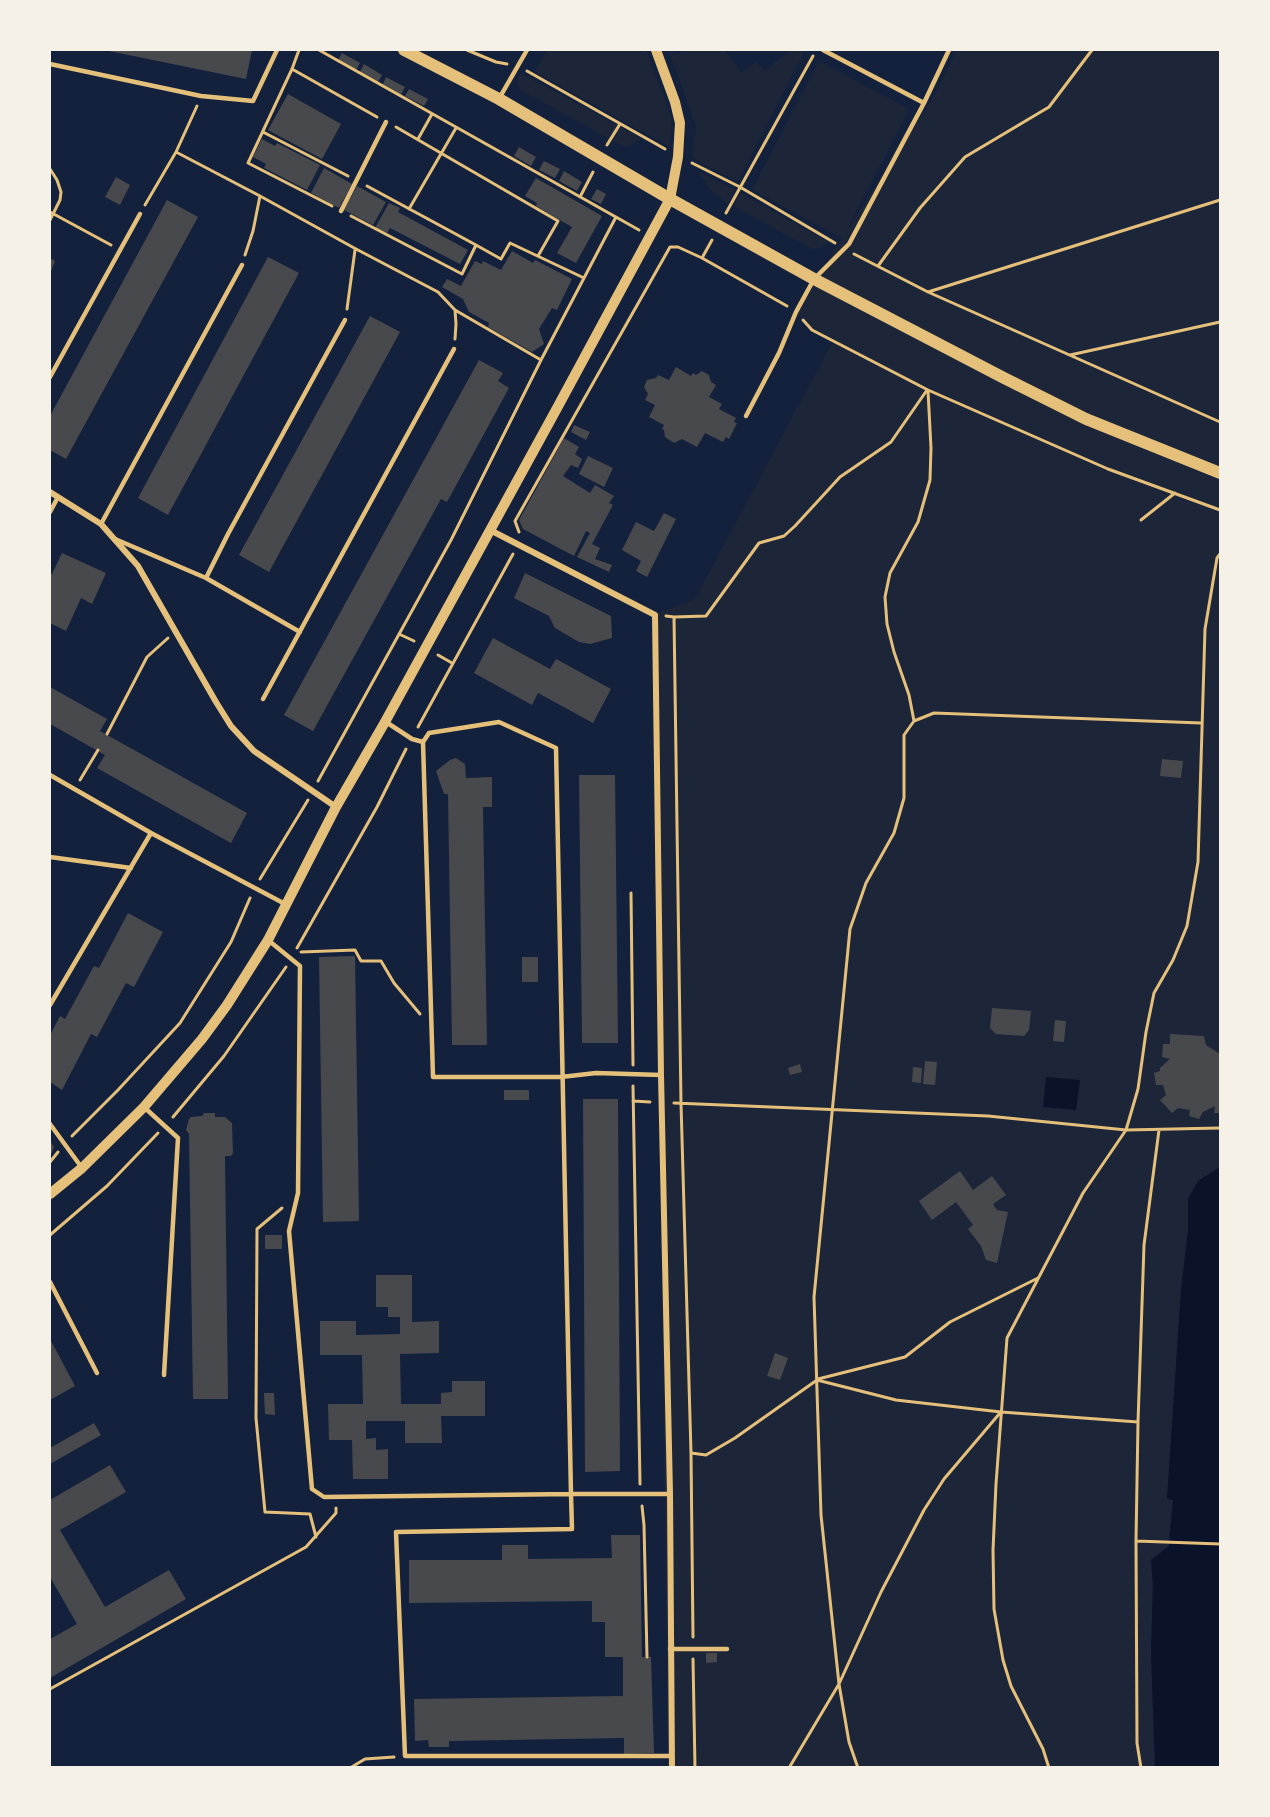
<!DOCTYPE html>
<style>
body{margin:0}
#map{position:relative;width:1270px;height:1817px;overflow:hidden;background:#14213d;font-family:"Crimson Pro",serif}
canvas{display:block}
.frame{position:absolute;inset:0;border:51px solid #f6f1e7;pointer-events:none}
</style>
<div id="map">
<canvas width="1270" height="1817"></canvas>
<div class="frame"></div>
</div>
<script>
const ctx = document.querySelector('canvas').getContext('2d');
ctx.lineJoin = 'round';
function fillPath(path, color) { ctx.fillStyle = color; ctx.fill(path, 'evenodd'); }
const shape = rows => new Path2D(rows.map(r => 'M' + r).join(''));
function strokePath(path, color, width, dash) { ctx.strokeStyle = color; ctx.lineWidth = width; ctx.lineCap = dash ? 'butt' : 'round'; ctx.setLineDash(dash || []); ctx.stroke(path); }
fillPath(shape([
 [547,50,646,50,672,120,670,147,535,72],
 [682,50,725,50,741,72,756,62,765,71,790,50,799,50,804,52,738,182,692,158,696,126,669,51,679,54],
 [957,50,1220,50,1220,1167,1198,1181,1188,1199,1188,1231,1167,1499,1173,1499,1168,1546,1151,1560,1153,1585,1151,1651,1155,1767,668,1767,654,615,695,599,832,343,810,330,797,313,815,280,842,238,752,190,819,61,909,109,846,232,935,94],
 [521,73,642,139,629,146,622,146,519,89,517,80],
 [698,171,735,190,728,204,711,190],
 [740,193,829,242,820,248,812,249,733,206]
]), '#1d2539');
fillPath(shape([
 [1046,1077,1080,1080,1076,1110,1043,1107],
 [1220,1167,1220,1767,1155,1767,1151,1651,1153,1585,1151,1560,1169,1546,1173,1500,1167,1499,1181,1289,1188,1231,1188,1199,1198,1181]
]), '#0b132b');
fillPath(shape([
 [104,50,252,50,246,79],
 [342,53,360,63,356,70,338,60],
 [364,64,382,75,378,82,360,72],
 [386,77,405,87,401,95,383,84],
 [409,89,428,99,424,106,405,96],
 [288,94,341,124,322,159,268,130],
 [262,139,275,146,277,143,320,165,307,190,264,168,266,164,253,157],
 [519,147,536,157,531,166,514,156],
 [544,161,560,169,555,178,539,170],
 [324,168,352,184,339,208,311,193],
 [564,171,582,182,577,191,559,181],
 [116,177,130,185,120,205,105,197],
 [536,178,602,216,576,263,557,253,572,227,536,206,537,203,525,196],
 [357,186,386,202,373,225,344,210],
 [597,189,606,194,601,204,591,199],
 [167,200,198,217,66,459,50,450,50,416],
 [389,203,400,208,398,212,468,250,460,264,390,228,387,233,375,228],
 [512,251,533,263,535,260,572,279,557,310,552,308,539,329,544,344,532,352,488,327,489,323,469,312,463,299,442,287,447,279,461,286,475,261,482,264,483,261,501,270],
 [268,257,299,273,168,515,138,498],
 [50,258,55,261,50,274],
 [370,316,400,332,269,572,239,555],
 [479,360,503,373,498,381,509,388,447,502,441,499,313,731,284,715],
 [676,367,691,376,693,373,696,375,702,371,709,375,711,382,716,385,709,397,722,404,719,409,736,418,734,422,737,423,729,439,726,437,723,442,705,433,697,447,682,439,674,443,665,437,664,430,662,429,664,425,649,417,655,405,645,400,648,394,644,387,647,380,656,378,658,375,669,380],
 [574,425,590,432,586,440,571,432],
 [564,438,579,447,575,454,582,459,578,468,571,465,563,476,590,493,595,485,614,496,609,503,613,505,592,544,600,548,595,559,612,565,609,572,577,557,590,533,586,531,574,556,523,529,519,520],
 [588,456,613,468,604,487,579,474],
 [664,513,676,519,647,577,636,571,641,561,622,550,636,522,654,531],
 [62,553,106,573,92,604,81,598,66,631,50,623,50,573,52,574],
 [525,573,611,616,612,638,590,644,579,642,555,628,549,616,514,598],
 [493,638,550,669,556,659,611,689,593,723,538,693,532,705,474,673],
 [50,687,107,719,100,731,247,813,231,843,97,768,105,755,50,724],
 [456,758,465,764,466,778,492,777,492,807,483,807,487,1045,452,1045,448,794,444,794,436,771,450,760],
 [1162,759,1183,761,1181,778,1160,776],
 [579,775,615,775,618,1043,582,1043],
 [128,913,163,932,134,987,126,983,97,1037,91,1034,62,1090,50,1082,50,1035,60,1016,65,1019,94,966,99,968],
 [355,956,359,1221,323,1222,319,957],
 [522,957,538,957,538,982,522,982],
 [992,1008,1031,1011,1029,1030,1024,1036,996,1034,990,1028],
 [1055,1020,1066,1021,1064,1042,1053,1041],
 [1170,1034,1204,1036,1206,1045,1220,1054,1220,1113,1214,1113,1215,1106,1203,1112,1199,1119,1189,1116,1190,1110,1178,1108,1172,1113,1160,1100,1166,1095,1163,1085,1156,1085,1154,1073,1160,1071,1160,1068,1170,1059,1162,1057,1163,1044,1170,1044],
 [925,1061,937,1062,935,1085,923,1084],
 [800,1064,802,1072,790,1075,788,1068],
 [913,1067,922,1068,921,1083,912,1082],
 [504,1090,529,1090,529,1100,504,1100],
 [583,1099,618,1099,620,1471,585,1472],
 [204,1113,215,1113,215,1117,225,1117,232,1123,233,1153,231,1156,225,1156,228,1399,193,1399,189,1134,186,1130,189,1119,191,1117,202,1116],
 [50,1141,54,1147,50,1157],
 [960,1171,973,1190,992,1176,1006,1195,993,1204,997,1210,1008,1212,997,1263,986,1260,981,1246,968,1229,973,1225,956,1202,932,1220,919,1201],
 [265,1235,282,1235,282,1249,265,1249],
 [376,1275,412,1275,412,1322,439,1321,439,1353,400,1354,401,1404,441,1404,441,1393,452,1392,452,1381,485,1381,485,1416,441,1416,442,1443,405,1443,405,1421,366,1421,366,1439,376,1438,376,1450,388,1449,388,1479,353,1479,352,1440,329,1440,328,1404,363,1404,362,1355,320,1355,320,1321,356,1321,356,1335,400,1334,400,1317,388,1317,388,1307,376,1307],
 [50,1339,75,1386,50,1400],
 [775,1353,788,1358,780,1380,767,1376],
 [264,1393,274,1393,275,1415,265,1414],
 [94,1423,101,1435,50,1464,50,1448],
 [110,1465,126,1492,60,1530,105,1607,169,1570,186,1599,50,1678,50,1639,77,1624,50,1577,50,1500],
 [611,1535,640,1535,642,1657,651,1657,654,1753,624,1754,624,1738,449,1741,449,1747,429,1747,428,1740,415,1741,414,1699,623,1696,623,1657,605,1657,605,1622,592,1622,592,1601,409,1603,409,1560,502,1560,502,1545,528,1545,528,1559,612,1558],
 [706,1653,717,1653,717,1662,706,1663]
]), '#48494c');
strokePath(shape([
 [299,50,292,69,248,163,332,206],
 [319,50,639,230],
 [467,50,496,62,507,64],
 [292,69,377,117],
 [527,71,665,149],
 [197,106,176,152,260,196,356,249,438,292,455,310,541,360],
 [396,127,558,221,538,256],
 [263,132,348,176],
 [418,139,432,114],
 [607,145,620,124],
 [692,163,740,187,835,243],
 [50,169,57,180,61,192,60,200,50,220],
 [367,186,476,245],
 [580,197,593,172],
 [145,205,176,152],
 [409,209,456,128],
 [50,212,111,245],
 [726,213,813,56],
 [351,216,462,274,476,245,501,259,510,243,584,278],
 [712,240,702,258,787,306],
 [854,254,928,292,1220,422],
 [245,255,253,231,260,196],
 [878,266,920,208,965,157,1049,107,1092,50],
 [928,292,1220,200],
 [347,309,355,250],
 [455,310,456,324,455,339],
 [803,320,812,330,928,390,1108,469,1220,510],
 [1070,355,1220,322],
 [1141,520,1175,493],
 [519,532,515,521,670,247,678,247,702,258],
 [666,616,674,617,681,1103,691,1453,693,1637],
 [674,617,706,616,759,543,784,536,795,526,840,477,891,442,927,390],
 [399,634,414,641],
 [438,655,452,663],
 [914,721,909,695,894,652,887,624,885,597,890,573,918,522,930,480,931,448,928,391],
 [418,727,513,554],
 [107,734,147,657,168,638],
 [80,780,98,750],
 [318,781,451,540,541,360,616,217],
 [260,879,308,800],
 [631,893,633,1065],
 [297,948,377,807,406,749],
 [301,952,355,950,361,961,381,961,394,983,420,1014],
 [633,1086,640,1484],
 [633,1101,650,1102],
 [674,1103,988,1116,1126,1130,1220,1128],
 [173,1117,224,1056,286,967],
 [72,1136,118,1090,180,1023,231,942,250,898],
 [50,1162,58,1152],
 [282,1208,257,1229,256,1418,265,1512,310,1514,316,1537],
 [50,1235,107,1186,158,1133],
 [818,1379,905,1357,950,1322,1038,1278],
 [691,1453,706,1455,735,1438,817,1380,896,1400,1001,1412,1138,1422],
 [642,1506,644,1525,647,1657],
 [1136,1541,1220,1544],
 [693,1659,695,1768],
 [50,1689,306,1547,336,1513,336,1508],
 [350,1768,365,1759,394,1757],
 [789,1768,839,1684,881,1592,924,1510,944,1479,1000,1413],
 [858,1768,849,1742,839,1684,821,1515,814,1297,850,929,866,883,894,833,904,798,904,735,914,721,934,713,1201,723],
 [1049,1768,1043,1749,1011,1686,1003,1660,994,1609,993,1550,996,1484,1007,1338,1083,1193,1126,1130,1138,1089,1146,1032,1154,993,1173,960,1187,926,1198,862,1205,629,1217,558,1220,554],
 [1141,1768,1137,1743,1136,1541,1138,1422,1144,1245,1159,1130]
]), '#e5c07b', 3);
strokePath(shape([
 [50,64,201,96,253,101,277,50],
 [500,97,527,50],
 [924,103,949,50],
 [341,211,386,122],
 [50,377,140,214],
 [746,416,779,353,796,312,814,279,849,244,924,103,823,50],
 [50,512,58,497],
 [101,524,242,265],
 [115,539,206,578,300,632],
 [206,578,228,534,345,320],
 [263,699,454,349],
 [386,722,412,739,423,742,429,733,499,722,556,748,571,1494,670,1494],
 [423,742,433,1077,561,1077,596,1073,661,1075],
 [50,775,151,833,287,905],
 [50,857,131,868],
 [268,940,300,966,298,1193,289,1231,312,1489,324,1497,571,1494,572,1529,396,1532,405,1756,672,1756],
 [50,1005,151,833],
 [145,1108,178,1138,164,1375],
 [50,1124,82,1168],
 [50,1282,97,1373],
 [670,1649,727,1649]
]), '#e5c07b', 4.5);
strokePath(shape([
 [50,492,101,524,138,566,216,702,231,726,254,751,336,807],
 [490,530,655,615,661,1075,670,1494,672,1768]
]), '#e5c07b', 6);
strokePath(shape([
 [50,1194,82,1168,144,1107,202,1039,227,1005,268,940,336,807,385,722,556,410,670,199,678,157,680,123,675,102,656,50]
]), '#e5c07b', 10);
strokePath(shape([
 [404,50,499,99,670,199,814,279,1004,378,1086,419,1220,473]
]), '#e5c07b', 12);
</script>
